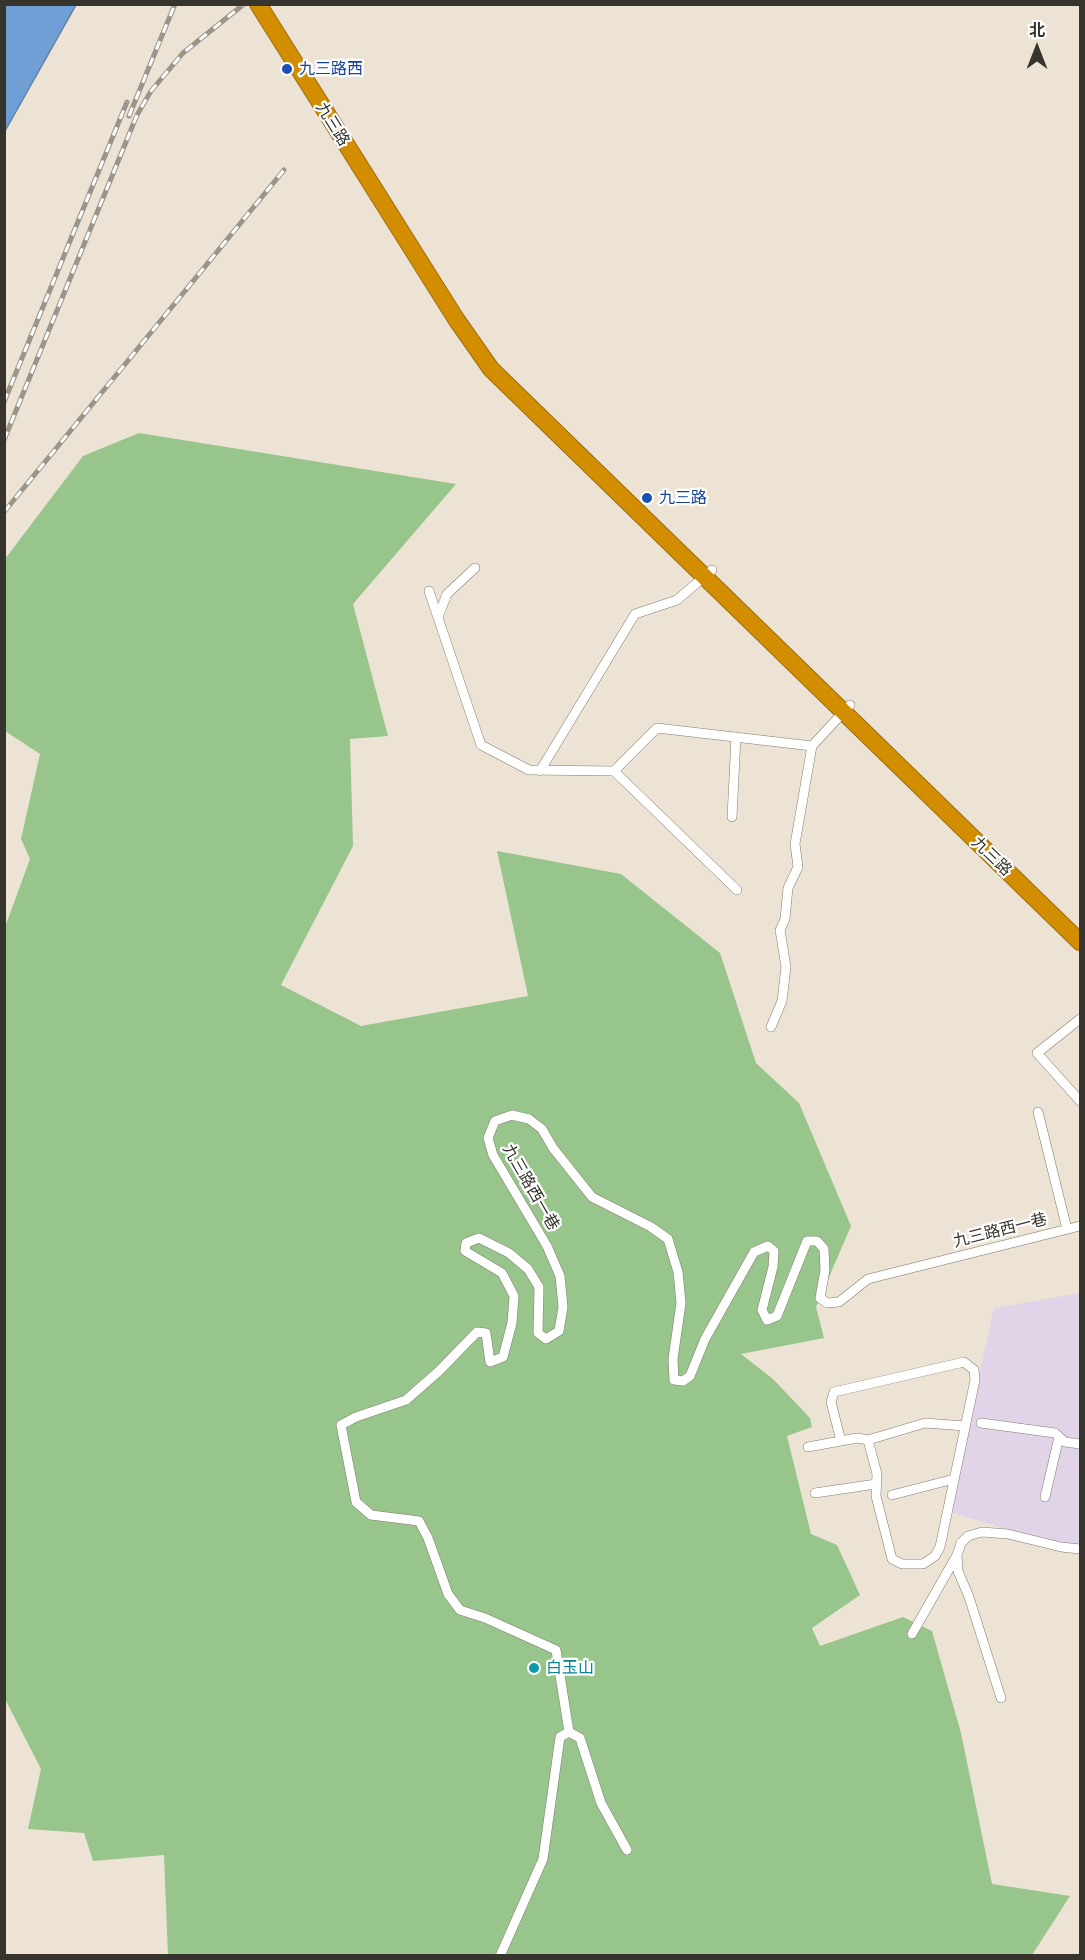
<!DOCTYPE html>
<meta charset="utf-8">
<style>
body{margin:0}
#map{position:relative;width:1085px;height:1960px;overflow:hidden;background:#ece3d4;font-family:Barlow,"Noto Sans SC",sans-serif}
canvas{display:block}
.frame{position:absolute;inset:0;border:6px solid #37342e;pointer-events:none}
.north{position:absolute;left:1007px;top:18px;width:60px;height:60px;-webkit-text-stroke:4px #fff;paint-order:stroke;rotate:0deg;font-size:16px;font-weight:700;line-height:24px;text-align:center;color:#37342e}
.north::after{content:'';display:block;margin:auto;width:21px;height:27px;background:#37342e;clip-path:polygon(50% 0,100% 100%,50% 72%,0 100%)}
</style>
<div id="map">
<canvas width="1085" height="1960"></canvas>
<div class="frame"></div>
<div class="north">北</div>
</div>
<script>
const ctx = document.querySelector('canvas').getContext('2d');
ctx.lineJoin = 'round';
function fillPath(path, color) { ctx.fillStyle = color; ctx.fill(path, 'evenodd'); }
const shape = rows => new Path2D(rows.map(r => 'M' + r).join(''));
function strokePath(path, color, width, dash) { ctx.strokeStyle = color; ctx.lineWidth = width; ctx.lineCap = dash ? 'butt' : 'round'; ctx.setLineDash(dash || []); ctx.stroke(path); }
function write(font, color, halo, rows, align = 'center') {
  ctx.font = font + ' Barlow,"Noto Sans SC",sans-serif'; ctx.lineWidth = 4.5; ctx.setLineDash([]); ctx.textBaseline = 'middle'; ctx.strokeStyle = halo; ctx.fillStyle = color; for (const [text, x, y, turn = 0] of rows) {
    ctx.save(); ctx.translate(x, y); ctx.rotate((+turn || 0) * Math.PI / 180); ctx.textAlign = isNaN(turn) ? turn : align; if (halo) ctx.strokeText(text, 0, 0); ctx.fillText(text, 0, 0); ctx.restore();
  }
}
fillPath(shape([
 [1080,1293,1080,1546,1073,1549,949,1512,994,1308]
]), '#e2d4e8');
fillPath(shape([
 [139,433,456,484,353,604,388,736,350,739,353,846,281,985,361,1026,528,996,497,851,621,874,720,953,756,1063,799,1103,851,1226,816,1307,824,1338,741,1354,773,1379,810,1418,812,1427,787,1436,811,1534,837,1545,860,1595,812,1628,820,1646,903,1617,932,1631,961,1733,992,1884,1070,1896,1032,1955,168,1955,164,1855,93,1861,84,1833,28,1829,41,1769,4,1697,4,930,30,859,21,839,40,754,5,731,5,559,83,456]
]), '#97c58b');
const water = shape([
 [5,4,76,5,5,131,4,5,5,4]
]);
fillPath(water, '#709fd6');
strokePath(water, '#5f7fa4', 1.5);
const street = shape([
 [429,591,481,745,529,770,614,771,657,728,812,746],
 [438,617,447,594,475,568],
 [540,771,635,614,677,600,712,570],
 [614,771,737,890],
 [732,817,736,737],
 [1080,1019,1037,1053,1080,1101],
 [771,1027,782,1001,786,967,780,930,785,919,788,888,798,867,795,844,812,746,850,705],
 [1038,1112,1067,1229],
 [981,1423,1055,1433,1065,1442,1080,1444],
 [841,1441,831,1402,834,1392,964,1362,974,1370,975,1380,940,1547,935,1556,923,1564,902,1564,892,1559,876,1496,877,1474,868,1440],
 [808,1447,857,1438,868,1440,925,1423,965,1426],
 [815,1493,876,1484],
 [892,1495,954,1479],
 [1045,1497,1059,1437],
 [912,1634,957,1555],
 [1001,1698,969,1597,958,1571,957,1555,961,1543,968,1536,982,1532,1008,1534,1061,1547,1080,1549],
 [569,1732,556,1650,485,1618,460,1610,448,1594,428,1538,419,1521,371,1515,356,1502,341,1425,356,1417,406,1400,439,1371,477,1332,486,1333,490,1362,503,1357,512,1323,514,1296,502,1273,465,1251,466,1243,479,1238,509,1253,528,1269,539,1287,538,1333,546,1339,559,1331,563,1307,560,1276,547,1246,493,1155,488,1138,495,1121,512,1115,529,1119,542,1129,553,1148,592,1197,651,1227,668,1239,678,1272,681,1303,673,1359,674,1380,683,1381,690,1376,705,1339,754,1252,768,1246,774,1251,773,1267,762,1310,767,1320,777,1316,807,1241,817,1241,824,1249,825,1270,820,1298,827,1303,839,1302,868,1279,1080,1226],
 [569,1732,580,1738,601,1803,627,1850],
 [500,1956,543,1859,560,1737,569,1732]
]);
const highway = shape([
 [258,4,456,319,491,369,1080,942]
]);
strokePath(street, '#837b6d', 10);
strokePath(highway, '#9c6e10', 18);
strokePath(street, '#fff', 9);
strokePath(highway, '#d28e00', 16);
const rail = shape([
 [129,116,175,4],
 [4,402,127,102],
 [4,440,137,115,151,91,183,53,244,4],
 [4,512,284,170]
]);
strokePath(rail, '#9a9489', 5);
strokePath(rail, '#fff', 3, [9]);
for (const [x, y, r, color] of [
 [287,69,6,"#1a4fb4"],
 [647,498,6,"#1a4fb4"],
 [534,1668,6,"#0f9aa8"]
]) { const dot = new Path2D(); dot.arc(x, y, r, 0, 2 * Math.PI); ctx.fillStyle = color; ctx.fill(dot); strokePath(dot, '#fff', 2); }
write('16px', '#164399', '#fff', [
 ["九三路西",299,69],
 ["九三路",659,498]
], 'left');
write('16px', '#37342e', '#fff', [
 ["九三路",333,124,58],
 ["九三路",992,856,44],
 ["九三路西一巷",531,1187,60],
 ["九三路西一巷",1000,1230,-14]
]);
write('16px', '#0d838f', '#fff', [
 ["白玉山",546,1668]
], 'left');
</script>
